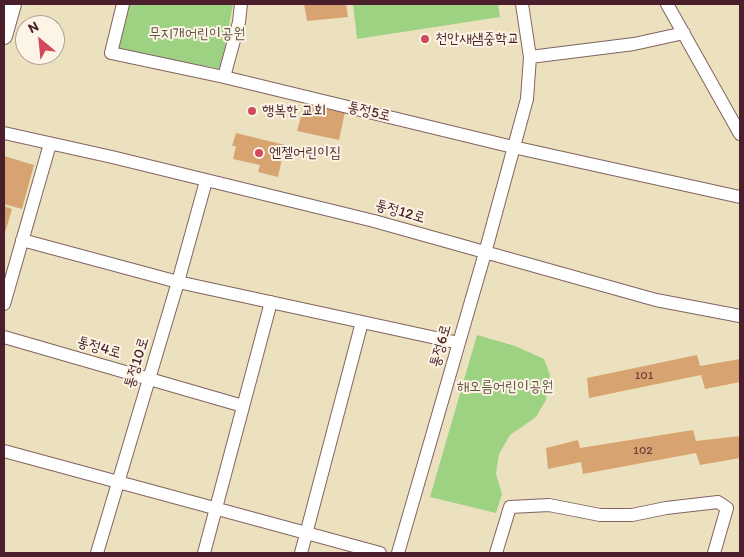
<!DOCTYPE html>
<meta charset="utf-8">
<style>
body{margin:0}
#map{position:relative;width:744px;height:557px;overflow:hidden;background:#ebe1bf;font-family:Itim,sans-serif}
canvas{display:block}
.frame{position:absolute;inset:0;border:5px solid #4a1f2b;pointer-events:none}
.north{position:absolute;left:15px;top:15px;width:50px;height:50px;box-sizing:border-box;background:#fcf5e5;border:1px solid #b59f9b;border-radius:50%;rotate:332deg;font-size:14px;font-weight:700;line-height:20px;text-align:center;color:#4a1f2b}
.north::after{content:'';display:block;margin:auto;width:18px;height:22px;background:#d1495b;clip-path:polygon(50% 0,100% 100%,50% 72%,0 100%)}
</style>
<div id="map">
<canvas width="744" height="557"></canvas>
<div class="frame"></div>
<div class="north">N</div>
</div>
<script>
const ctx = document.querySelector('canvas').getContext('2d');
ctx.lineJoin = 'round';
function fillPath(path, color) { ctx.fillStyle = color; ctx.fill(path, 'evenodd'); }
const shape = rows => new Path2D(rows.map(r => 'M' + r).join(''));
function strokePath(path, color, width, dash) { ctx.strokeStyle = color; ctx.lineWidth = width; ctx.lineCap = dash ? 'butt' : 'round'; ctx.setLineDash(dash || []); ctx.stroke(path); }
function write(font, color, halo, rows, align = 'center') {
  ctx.font = font + ' Itim,"Poor Story",sans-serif'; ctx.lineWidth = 4; ctx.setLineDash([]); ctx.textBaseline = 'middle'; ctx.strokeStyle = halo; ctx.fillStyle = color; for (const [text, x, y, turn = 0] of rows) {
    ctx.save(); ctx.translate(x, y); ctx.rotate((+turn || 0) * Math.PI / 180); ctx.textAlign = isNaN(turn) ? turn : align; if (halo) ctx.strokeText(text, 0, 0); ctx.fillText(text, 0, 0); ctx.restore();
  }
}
fillPath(shape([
 [127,4,233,4,221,69,116,49],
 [353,4,498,4,500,17,357,39],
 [477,335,515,346,544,359,550,375,546,400,536,417,510,435,499,454,496,474,502,494,496,513,430,497]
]), '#9dd283');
fillPath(shape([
 [304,4,346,4,348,17,307,21],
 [304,105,345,112,339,140,297,131],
 [236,133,285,145,278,177,258,172,260,165,233,159,236,146,232,146],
 [4,156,34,165,22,209,4,204],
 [4,206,12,209,4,236],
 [697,355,700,366,740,359,740,382,705,389,701,375,589,398,587,378],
 [693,430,696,441,740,436,740,458,700,465,696,453,583,474,581,462,548,469,546,448,578,440,580,448]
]), '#d7a471');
const minor = shape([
 [123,4,111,53,224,77],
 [241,4,239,22,224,77,513,147,740,197],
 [667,4,740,134],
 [530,57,634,44,684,33],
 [4,133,112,157,374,221,656,300,740,316],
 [22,240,178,282,459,343],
 [4,304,50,144],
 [4,337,243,406],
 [4,451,380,553],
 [97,553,178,282,206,181],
 [204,553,271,302],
 [301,553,362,322],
 [398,553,485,253,527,99,530,57,522,4],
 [496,553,510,507,549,505,600,515,632,515,666,508,718,502,727,508,714,553]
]);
const tertiary = shape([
 [4,36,13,4]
]);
strokePath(minor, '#82635f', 14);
strokePath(tertiary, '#82635f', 18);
strokePath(minor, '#fff', 12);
strokePath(tertiary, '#fff', 16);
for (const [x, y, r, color] of [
 [425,39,5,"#d1495b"],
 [252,111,5,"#d1495b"],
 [259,153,5,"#d1495b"]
]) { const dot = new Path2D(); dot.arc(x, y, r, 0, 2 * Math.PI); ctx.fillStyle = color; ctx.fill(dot); strokePath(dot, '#fcf5e5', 2); }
write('12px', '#6d403c', null, [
 ["101",644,376],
 ["102",643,451]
]);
write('15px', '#635545', '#fcf5e5', [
 ["무지개어린이공원",197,34],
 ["해오름어린이공원",505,387]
]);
write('15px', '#4a1f2b', '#fcf5e5', [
 ["천안새샘중학교",435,39],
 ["행복한 교회",262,111],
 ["엔젤어린이집",269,153]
], 'left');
write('15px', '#4a1f2b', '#fcf5e5', [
 ["통정5로",369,112,13],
 ["통정12로",400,212,16],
 ["통정6로",441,346,-74],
 ["통정4로",99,348,16],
 ["통정10로",137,363,-73]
]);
</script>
